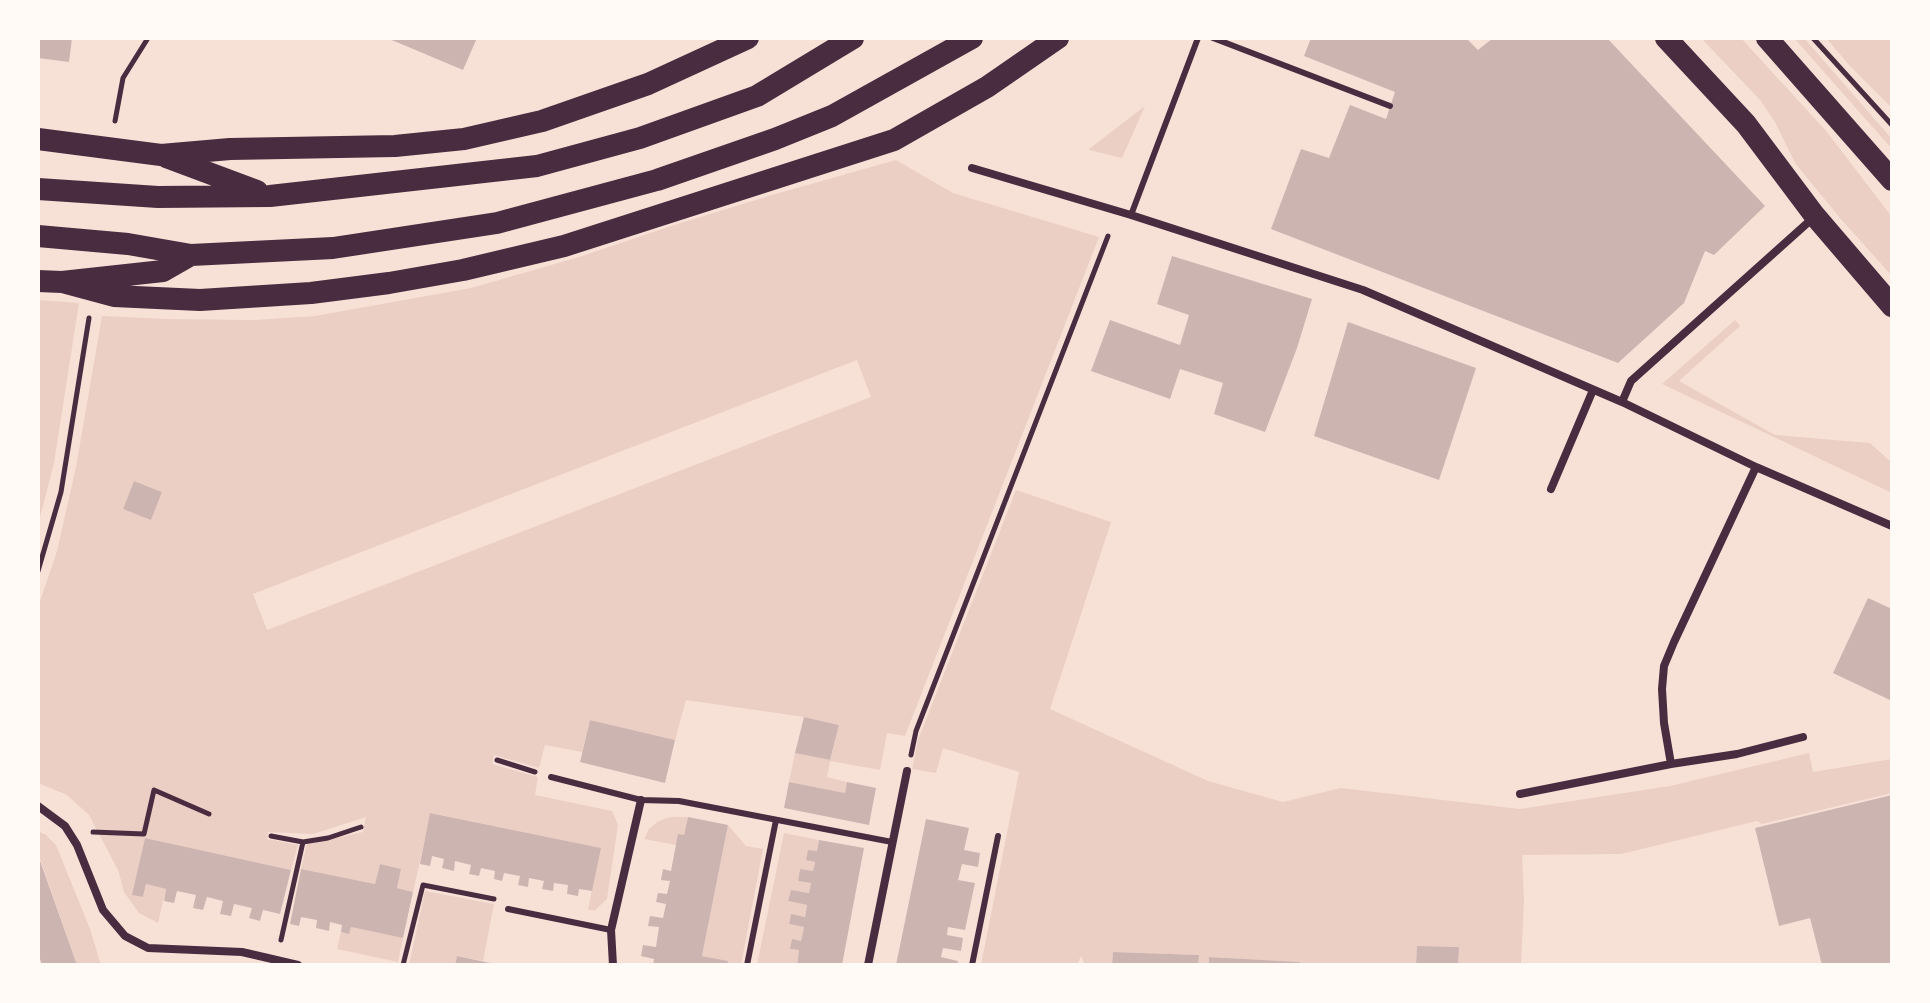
<!DOCTYPE html>
<style>
body{margin:0}
#map{position:relative;width:1930px;height:1003px;overflow:hidden;background:#f7e1d7;font-family:"Space Grotesk",sans-serif}
canvas{display:block}
.frame{position:absolute;inset:0;border:40px solid #fffaf5;pointer-events:none}
</style>
<div id="map">
<canvas width="1930" height="1003"></canvas>
<div class="frame"></div>
</div>
<script>
const ctx = document.querySelector('canvas').getContext('2d');
ctx.lineJoin = 'round';
function fillPath(path, color) { ctx.fillStyle = color; ctx.fill(path, 'evenodd'); }
const shape = rows => new Path2D(rows.map(r => 'M' + r).join(''));
function strokePath(path, color, width, dash) { ctx.strokeStyle = color; ctx.lineWidth = width; ctx.lineCap = dash ? 'butt' : 'round'; ctx.setLineDash(dash || []); ctx.stroke(path); }
fillPath(shape([
 [1701,38,1741,38,1827,132,1892,217,1892,276,1840,218,1795,163,1775,122,1760,100],
 [1794,38,1804,38,1892,139,1892,149],
 [1826,38,1892,38,1892,108,1850,66],
 [1145,106,1122,158,1089,150,1089,149],
 [896,160,953,193,1099,237,905,736,887,733,880,770,830,761,827,777,847,782,845,793,789,782,795,753,830,760,839,725,804,717,686,700,675,740,590,720,582,752,545,745,539,768,494,755,492,764,538,777,535,795,612,811,618,825,607,899,595,910,588,910,600,848,431,813,413,892,397,888,401,869,380,864,375,884,301,869,307,844,363,832,366,817,313,834,268,832,267,839,298,845,291,870,145,838,133,894,143,897,146,884,166,889,158,923,139,913,124,892,118,870,89,815,67,795,38,783,38,607,57,551,76,467,102,316,167,319,255,320,315,316,471,288,579,257,671,226,772,195],
 [857,360,871,397,267,630,253,594],
 [134,481,162,492,151,519,123,509],
 [38,300,79,303,54,463,38,525],
 [1735,320,1740,326,1679,381,1775,435,1870,443,1892,463,1892,493,1662,384],
 [1016,490,1111,522,1050,709,1208,781,1283,802,1341,788,1520,809,1670,786,1809,753,1813,772,1892,759,1892,793,1762,824,1757,821,1621,854,1522,855,1524,900,1521,965,1458,965,1458,947,1417,946,1416,965,1306,963,1306,965,1300,965,1299,962,1210,957,1209,965,1198,965,1198,955,1113,952,1112,965,1085,965,1081,956,1077,965,981,965,1019,772,943,748,936,773,912,769,918,740],
 [670,817,688,817,684,835,676,845,644,839,649,829,657,822],
 [728,825,746,846,763,849,741,965,727,965,727,961,702,956],
 [38,831,46,835,56,845,90,929,101,965,77,965,38,853],
 [784,833,819,840,813,871,800,869,798,881,811,883,809,893,791,890,788,901,807,905,805,917,791,915,789,924,804,927,801,941,792,940,791,949,799,950,797,965,757,965],
 [425,891,494,904,483,961,457,956,455,965,409,965],
 [351,927,403,938,398,962,337,949,341,932,349,934]
]), '#ebcfc5');
fillPath(shape([
 [38,38,72,38,69,62,38,58],
 [387,38,477,38,463,70],
 [1311,38,1466,38,1478,50,1493,38,1607,38,1765,206,1714,255,1705,251,1684,303,1618,363,1271,229,1301,149,1329,158,1350,105,1386,119,1395,92,1304,56],
 [1172,256,1312,299,1297,348,1265,432,1214,414,1223,383,1180,369,1170,399,1091,371,1110,320,1180,345,1189,315,1157,304],
 [1348,322,1476,368,1439,480,1314,436],
 [134,481,162,492,151,520,123,509],
 [1868,598,1892,609,1892,701,1833,673],
 [804,717,839,725,830,760,795,753],
 [590,720,675,740,665,783,580,762],
 [789,782,845,793,847,782,876,788,869,825,784,808],
 [1892,795,1892,965,1822,965,1810,918,1779,926,1755,828],
 [430,813,601,848,592,891,579,889,578,896,567,894,568,885,554,883,553,891,542,889,544,881,529,878,528,887,518,885,520,876,504,873,502,881,494,879,495,871,481,868,479,876,469,874,471,865,455,861,454,871,442,868,444,859,432,856,430,866,420,864],
 [688,817,728,825,702,956,728,961,727,965,653,965,654,959,641,956,643,945,656,947,659,927,648,926,650,916,663,918,666,904,656,902,658,893,667,894,670,881,661,880,663,869,671,871,678,834,684,835],
 [926,819,969,828,964,850,980,853,978,867,962,864,958,880,975,883,965,930,948,927,947,935,963,938,961,951,943,948,941,957,958,961,957,965,896,965],
 [145,838,291,870,280,914,263,910,260,921,249,918,252,908,234,904,231,916,220,914,223,901,207,897,203,910,193,908,196,895,177,891,174,903,164,901,166,889,146,884,143,897,132,895],
 [819,840,864,848,842,965,797,965,799,950,790,949,792,939,801,941,804,927,789,924,791,914,805,917,807,905,788,901,791,890,809,893,811,883,798,881,800,869,813,871,815,862,806,860,808,850,817,851],
 [38,855,77,965,42,965,38,953],
 [380,864,401,869,397,888,413,892,403,938,351,927,349,934,341,932,342,925,330,922,329,931,316,928,317,920,301,917,299,926,290,924,301,869,375,884],
 [1417,946,1459,947,1458,965,1416,965],
 [1113,952,1199,955,1198,965,1112,965],
 [457,956,495,964,495,965,455,965],
 [1209,957,1300,962,1300,965,1209,965]
]), '#ccb4b1');
strokePath(shape([
 [1813,38,1892,125],
 [115,121,123,78,148,38],
 [38,571,61,492,89,318],
 [911,755,916,731,1108,236],
 [497,760,535,772],
 [93,832,144,834,154,790,209,814],
 [271,836,303,842,328,838,361,827],
 [281,940,303,842],
 [403,965,423,885,494,899]
]), '#4a2c40', 5);
strokePath(shape([
 [1213,38,1390,106],
 [1131,215,1198,38],
 [551,777,641,800,679,801,892,842],
 [508,909,611,930],
 [747,965,776,820],
 [972,965,998,836]
]), '#4a2c40', 6);
strokePath(shape([
 [972,168,1131,215,1363,290,1622,402,1756,467,1892,526],
 [1622,402,1631,381,1813,218],
 [1551,489,1593,390],
 [1671,764,1664,723,1662,689,1664,666,1674,642,1756,467],
 [1520,794,1671,764,1737,754,1803,737],
 [38,806,65,826,77,845,103,910,125,936,148,948,242,952,298,965],
 [613,965,611,930,641,800],
 [868,965,907,771]
]), '#4a2c40', 8);
strokePath(shape([
 [1666,38,1746,124,1815,216,1892,306],
 [1767,38,1892,180],
 [38,139,161,155,230,149,395,146,464,139,542,121,648,84,748,38],
 [166,157,257,191],
 [38,189,158,197,270,196,537,166,640,138,757,96,853,38],
 [38,236,128,244,191,255,333,248,497,223,657,180,775,139,832,116,972,38],
 [38,281,62,282,163,271,191,255],
 [62,282,114,296,200,300,311,293,389,283,463,270,564,246,894,140,987,87,1058,38]
]), '#4a2c40', 22);
</script>
